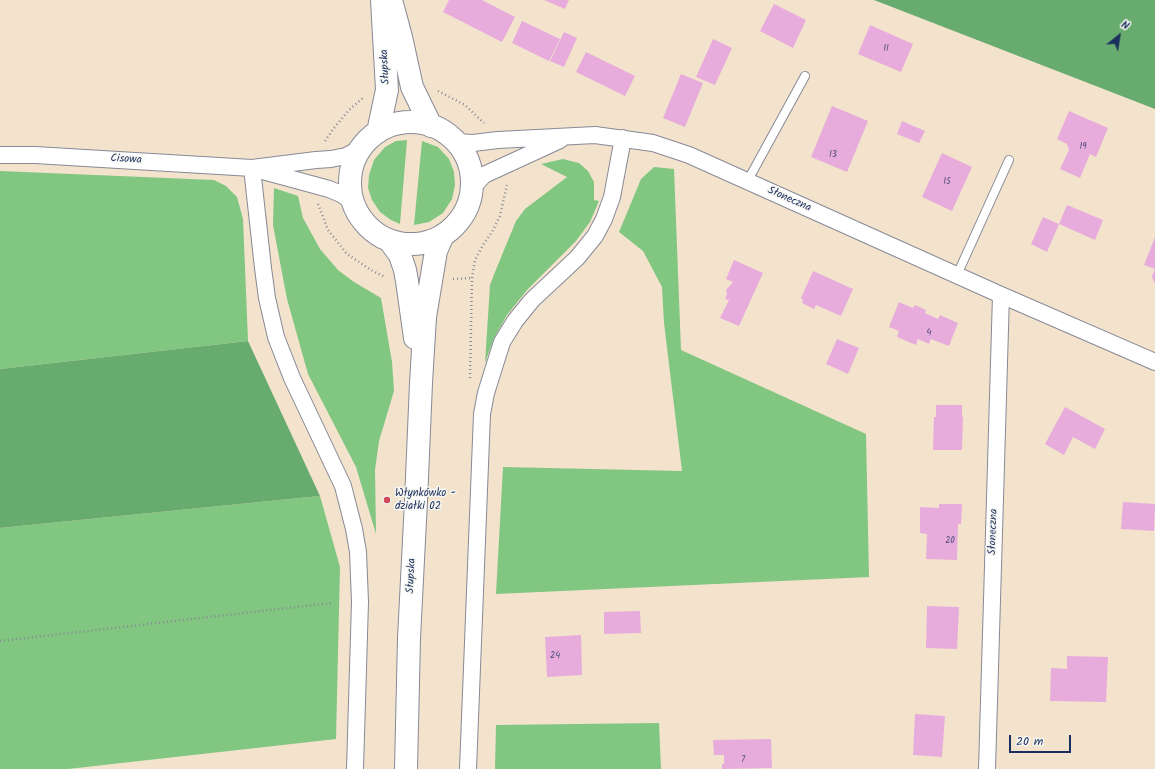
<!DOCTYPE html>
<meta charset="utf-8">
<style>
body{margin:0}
#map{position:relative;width:1155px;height:769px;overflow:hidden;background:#f3e3cd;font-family:Kalam,sans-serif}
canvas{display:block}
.north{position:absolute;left:1099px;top:16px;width:40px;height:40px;-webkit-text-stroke:3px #f6f6f2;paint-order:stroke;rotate:30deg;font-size:11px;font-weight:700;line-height:16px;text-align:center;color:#1b2f5e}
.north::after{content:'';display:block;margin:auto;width:14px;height:18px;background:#1b2f5e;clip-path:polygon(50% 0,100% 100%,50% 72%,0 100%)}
.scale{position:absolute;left:1009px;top:735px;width:62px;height:18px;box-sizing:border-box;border:2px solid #1b2f5e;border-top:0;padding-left:5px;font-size:12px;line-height:14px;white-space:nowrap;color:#1b2f5e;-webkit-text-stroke:3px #f6f6f2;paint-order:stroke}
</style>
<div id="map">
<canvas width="1155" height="769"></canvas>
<div class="north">N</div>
<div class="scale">20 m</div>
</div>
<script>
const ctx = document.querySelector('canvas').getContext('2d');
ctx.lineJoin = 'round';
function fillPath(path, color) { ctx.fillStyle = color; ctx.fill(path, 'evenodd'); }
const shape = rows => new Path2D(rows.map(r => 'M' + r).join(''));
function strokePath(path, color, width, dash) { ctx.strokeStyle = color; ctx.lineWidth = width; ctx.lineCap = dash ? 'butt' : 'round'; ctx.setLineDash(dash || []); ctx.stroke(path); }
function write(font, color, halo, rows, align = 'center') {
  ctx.font = font + ' Kalam,sans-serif'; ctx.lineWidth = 3; ctx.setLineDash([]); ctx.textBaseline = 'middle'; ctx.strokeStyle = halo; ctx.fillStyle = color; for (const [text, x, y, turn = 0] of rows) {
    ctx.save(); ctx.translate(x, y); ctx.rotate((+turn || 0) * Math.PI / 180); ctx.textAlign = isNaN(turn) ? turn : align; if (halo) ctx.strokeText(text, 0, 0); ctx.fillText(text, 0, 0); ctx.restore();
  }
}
fillPath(shape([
 [407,140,400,224,391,220,380,212,372,200,368,188,369,175,374,160,385,147,396,141],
 [422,141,438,147,449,159,454,172,455,185,452,199,443,213,429,222,414,225],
 [563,159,579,163,588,171,594,182,594,200,599,201,590,222,576,241,527,290,507,315,494,338,485,363,490,285,495,272,516,221,525,209,567,177,541,164],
 [654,167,674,169,681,350,866,434,869,577,496,594,503,467,682,471,664,323,662,287,643,251,619,232,641,179],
 [0,171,214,180,226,186,237,197,243,219,248,341,0,369],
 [274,188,298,196,303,218,320,249,338,270,354,282,381,298,392,362,394,391,379,441,375,470,376,534,356,467,308,374,287,299,273,225],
 [320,496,340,567,336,739,68,769,0,769,0,528],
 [659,723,661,769,495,769,496,725]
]), '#81c681');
fillPath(shape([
 [874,0,1155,0,1155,109],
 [248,341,320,496,0,528,0,369]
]), '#68ab6f');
fillPath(shape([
 [449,0,482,0,515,17,502,42,443,12],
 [544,0,569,0,565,9],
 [774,4,806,20,793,48,760,31],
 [522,21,560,39,549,61,512,43],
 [870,25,913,44,901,72,858,54],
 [564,32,577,38,564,67,550,61],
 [713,39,732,48,715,85,696,77],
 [586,52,635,76,625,96,576,72],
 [681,74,703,83,685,127,663,118],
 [832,106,868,121,847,172,811,157],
 [1069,111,1108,128,1096,157,1090,154,1080,178,1060,169,1069,150,1067,144,1057,139],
 [902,121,925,131,919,143,897,134],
 [942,153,972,167,952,211,922,197],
 [1067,205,1103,220,1095,240,1059,224],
 [1043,217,1059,224,1047,252,1031,244],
 [1155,237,1155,283,1153,280,1152,276,1155,269,1144,265],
 [734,260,763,273,739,326,720,318,729,300,725,299,727,294,726,290,733,282,726,279],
 [813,271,853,289,841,316,816,305,814,309,802,303,803,300,801,298],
 [899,302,913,308,915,305,926,310,925,313,938,319,940,315,958,323,949,346,931,339,929,344,918,339,916,345,897,337,899,331,889,327],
 [837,339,859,348,848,374,826,364],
 [936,405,962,405,962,417,963,417,962,450,933,450,934,417,936,417],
 [1065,407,1105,429,1095,449,1073,437,1064,455,1045,444],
 [1123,502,1155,504,1154,531,1121,529],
 [939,504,962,504,961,524,958,524,957,560,926,559,927,534,920,533,920,507,939,508],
 [927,606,959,607,957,649,926,648],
 [640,611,641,633,604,634,604,612],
 [581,635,582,675,547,677,545,637],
 [1067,656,1108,657,1106,702,1050,701,1051,668,1067,669],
 [915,714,945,716,942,757,913,755],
 [771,739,772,768,722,769,722,764,724,764,724,755,714,755,713,740]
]), '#e7acdb');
const lane = shape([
 [747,182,805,76],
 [957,275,1009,160]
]);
const street = shape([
 [455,142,473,143,498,140,595,135,653,143,689,155,1001,295,1155,362],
 [0,155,35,155,252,168,316,160,331,159,346,156,361,148],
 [252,168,263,268,267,298,276,337,292,378,343,486,354,529,358,552,360,602,355,769],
 [259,170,329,189,341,194,353,202],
 [473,187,484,175,560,140],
 [468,769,482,414,486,393,502,342,515,321,532,300,577,258,595,236,604,219,612,197,623,138],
 [987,769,1001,295]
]);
const primary = shape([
 [391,0,401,37,412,87,431,126],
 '350 183a61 61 0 1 1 122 0a61 61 0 1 1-122 0Z',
 [378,132,387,90,382,0],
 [389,240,400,255,405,270,407,281,415,338],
 [406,769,409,638,416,501,421,383,425,317,436,251,443,235]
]);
strokePath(lane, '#878996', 10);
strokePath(street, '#878996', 18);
strokePath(primary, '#878996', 24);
strokePath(shape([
 [438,91,465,105,484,123],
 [325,141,334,128,349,110,364,97],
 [318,204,328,230,347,254,371,270,385,277],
 [453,279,472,278],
 [470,378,472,278,475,260,483,245,492,232,500,216,507,185],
 [0,641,331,603]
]), '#878996', 2.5, [1, 3]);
strokePath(lane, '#fff', 8);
strokePath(street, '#fff', 16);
strokePath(primary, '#fff', 22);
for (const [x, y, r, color] of [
 [387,500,4,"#d1495b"]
]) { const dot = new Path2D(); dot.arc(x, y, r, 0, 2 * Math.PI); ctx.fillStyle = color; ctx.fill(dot); strokePath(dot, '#f6f6f2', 1.5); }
write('9px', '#4e4e7d', null, [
 ["11",886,49],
 ["19",1083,147],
 ["13",833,155],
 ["15",947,182],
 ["4",929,333],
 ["20",950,541],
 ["24",555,656],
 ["7",743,760]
]);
write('11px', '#1b2f5e', '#f6f6f2', [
 ["Słupska",386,67,-93],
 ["Cisowa",126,160,3],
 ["Słoneczna",789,200,24],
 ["Słoneczna",994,532,-88],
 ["Słupska",412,576,-87]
]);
write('11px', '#1b2f5e', '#f6f6f2', [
 ["Włynkówko -",395,494],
 ["działki 02",395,507]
], 'left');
</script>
